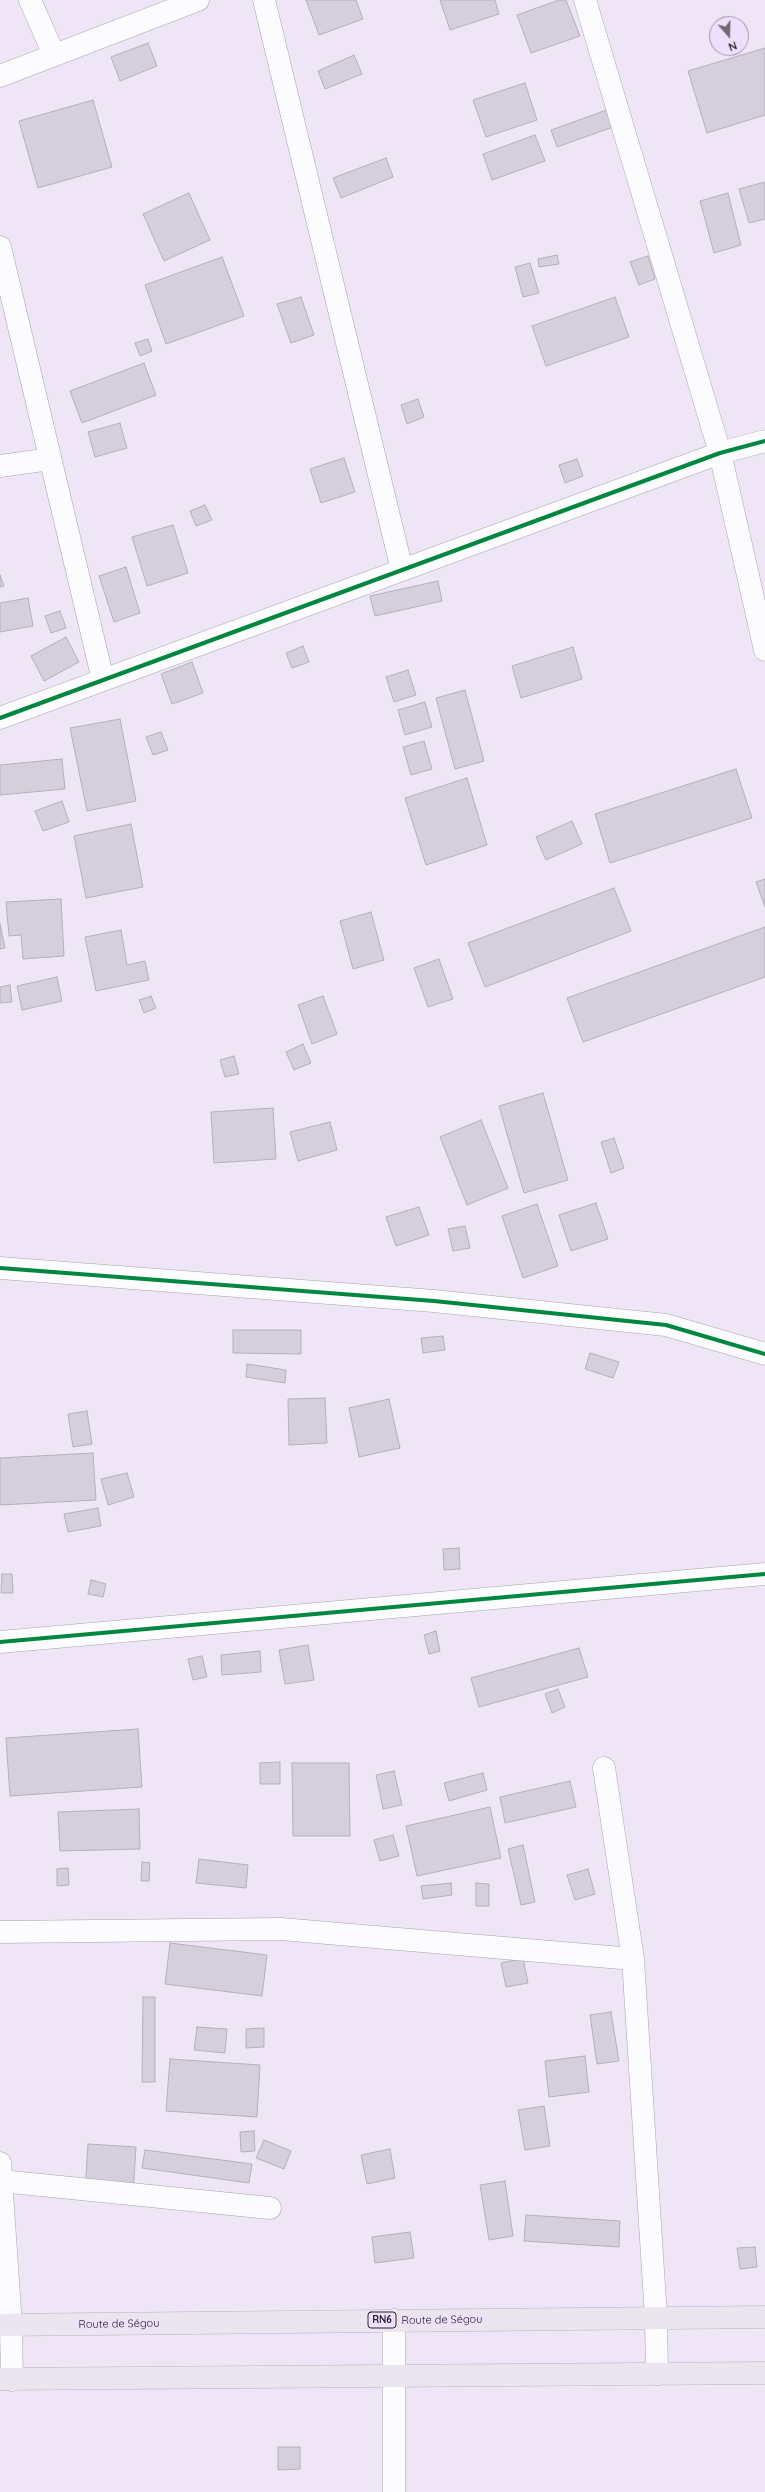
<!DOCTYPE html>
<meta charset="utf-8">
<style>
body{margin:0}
#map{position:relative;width:765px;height:2492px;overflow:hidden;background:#eee6f6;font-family:Quicksand,sans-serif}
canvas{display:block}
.north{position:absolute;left:709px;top:16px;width:40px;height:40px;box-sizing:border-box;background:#eee0fc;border:1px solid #a095aa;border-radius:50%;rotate:160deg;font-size:11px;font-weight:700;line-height:16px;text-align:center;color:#2a242f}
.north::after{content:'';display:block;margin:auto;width:14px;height:18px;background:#6f6875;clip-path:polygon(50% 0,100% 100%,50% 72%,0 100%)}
</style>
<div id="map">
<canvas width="765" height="2492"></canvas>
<div class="north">N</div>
</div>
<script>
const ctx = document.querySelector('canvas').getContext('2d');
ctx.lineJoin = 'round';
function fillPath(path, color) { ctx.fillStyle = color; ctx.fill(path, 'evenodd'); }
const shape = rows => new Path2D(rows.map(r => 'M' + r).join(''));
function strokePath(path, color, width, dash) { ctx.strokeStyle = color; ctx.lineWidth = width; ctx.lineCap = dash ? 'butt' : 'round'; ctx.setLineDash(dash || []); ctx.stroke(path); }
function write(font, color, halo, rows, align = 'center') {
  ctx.font = font + ' Quicksand,sans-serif'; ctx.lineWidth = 3; ctx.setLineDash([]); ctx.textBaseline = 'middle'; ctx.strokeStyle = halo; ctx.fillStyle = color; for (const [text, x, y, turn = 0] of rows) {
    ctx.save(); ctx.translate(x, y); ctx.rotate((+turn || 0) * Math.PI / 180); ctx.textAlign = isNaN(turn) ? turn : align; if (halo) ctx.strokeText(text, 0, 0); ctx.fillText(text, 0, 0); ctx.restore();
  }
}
const building = shape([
 [306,0,356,0,363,19,319,35,306,0],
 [440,0,495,0,499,14,450,30,440,0],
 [559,0,566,0,580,36,531,53,517,15,559,0],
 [148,43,157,66,120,81,111,57,148,43],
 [765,48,765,115,707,133,688,71,765,48],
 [354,55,362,74,325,89,318,71,354,55],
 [525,83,537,120,486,137,473,100,525,83],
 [93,100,112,167,38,188,19,121,93,100],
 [607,110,613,127,557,147,551,130,607,110],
 [535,135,545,161,492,180,483,154,535,135],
 [386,158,393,177,341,198,333,178,386,158],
 [765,182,765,219,749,223,739,189,765,182],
 [189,193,210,240,164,261,143,214,189,193],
 [728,193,741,245,714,253,700,201,728,193],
 [557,255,559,264,539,267,538,259,557,255],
 [648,256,655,279,639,285,630,262,648,256],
 [222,257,244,316,166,344,145,285,222,257],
 [530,263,539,293,523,297,515,267,530,263],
 [301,297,314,335,291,343,277,304,301,297],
 [615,297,629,337,546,366,532,326,615,297],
 [148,339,152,351,140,356,135,343,148,339],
 [144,363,156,395,82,423,70,391,144,363],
 [418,399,424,417,407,424,401,405,418,399],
 [120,423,127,448,95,457,88,432,120,423],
 [344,458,355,492,321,503,310,469,344,458],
 [577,459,583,476,565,483,559,465,577,459],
 [205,505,212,520,196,526,190,511,205,505],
 [173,525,188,573,147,586,132,537,173,525],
 [126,567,140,613,114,622,99,576,126,567],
 [0,575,4,586,0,587,0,575],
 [438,581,442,601,375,616,370,596,438,581],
 [28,598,33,626,0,632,0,603,28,598],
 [60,611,66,628,51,633,45,616,60,611],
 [66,637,79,662,44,681,31,656,66,637],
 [303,646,309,662,292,668,286,653,303,646],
 [573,647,582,679,521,698,512,666,573,647],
 [192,662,203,693,172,704,161,674,192,662],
 [408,670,416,695,394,702,386,677,408,670],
 [465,690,484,761,455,769,436,698,465,690],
 [425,702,432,727,405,735,398,710,425,702],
 [120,719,136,801,87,811,70,728,120,719],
 [161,732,168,750,153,755,146,737,161,732],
 [424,741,432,769,411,775,403,747,424,741],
 [62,759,65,789,0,795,0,765,62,759],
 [736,769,752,818,610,863,595,814,736,769],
 [467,778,487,845,426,865,405,798,467,778],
 [62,801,69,822,43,831,35,811,62,801],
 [572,821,582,844,546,860,536,837,572,821],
 [131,824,143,887,86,898,74,836,131,824],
 [765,879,765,907,756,882,765,879],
 [614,888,631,931,485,987,468,943,614,888],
 [61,899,64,956,23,959,21,935,9,936,6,902,61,899],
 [371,912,384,960,353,969,340,921,371,912],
 [0,924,5,948,0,949,0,924],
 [765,927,765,977,583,1042,567,998,765,927],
 [121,930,127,965,145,961,149,980,96,991,85,937,121,930],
 [439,959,453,999,428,1007,414,968,439,959],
 [57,977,62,1001,22,1010,17,986,57,977],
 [10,985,12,1002,0,1003,0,987,10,985],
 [151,996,156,1008,144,1013,139,1000,151,996],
 [323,996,337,1034,312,1044,298,1005,323,996],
 [303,1044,311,1063,294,1070,286,1052,303,1044],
 [234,1056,239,1074,225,1077,220,1060,234,1056],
 [543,1093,568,1180,524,1193,499,1106,543,1093],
 [273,1108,276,1159,214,1163,211,1112,273,1108],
 [481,1120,508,1188,467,1205,440,1137,481,1120],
 [330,1122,337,1150,298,1161,290,1132,330,1122],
 [614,1138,624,1168,611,1173,601,1142,614,1138],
 [596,1203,608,1239,571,1251,559,1215,596,1203],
 [537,1204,558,1266,523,1278,502,1216,537,1204],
 [419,1207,429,1235,396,1246,386,1217,419,1207],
 [465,1226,470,1248,453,1251,448,1229,465,1226],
 [233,1330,301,1330,301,1354,233,1353,233,1330],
 [443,1336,445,1350,423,1353,421,1338,443,1336],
 [590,1353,619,1362,613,1378,585,1369,590,1353],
 [247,1364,286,1370,285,1383,246,1377,247,1364],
 [325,1398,327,1443,289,1445,288,1399,325,1398],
 [389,1399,400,1448,359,1457,349,1408,389,1399],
 [87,1411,92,1444,73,1447,68,1414,87,1411],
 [93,1453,96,1500,0,1505,0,1458,93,1453],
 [127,1473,134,1497,108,1505,101,1479,127,1473],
 [98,1508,101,1526,68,1532,64,1514,98,1508],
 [459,1548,460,1569,444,1570,443,1549,459,1548],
 [2,1574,12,1574,13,1593,1,1593,2,1574],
 [91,1580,106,1584,103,1597,88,1594,91,1580],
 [436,1631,440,1651,429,1654,424,1635,436,1631],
 [308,1645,314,1680,285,1684,279,1650,308,1645],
 [579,1648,588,1677,479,1707,471,1678,579,1648],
 [260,1651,261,1672,222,1675,221,1655,260,1651],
 [202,1656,207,1677,193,1680,188,1659,202,1656],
 [558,1689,565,1707,552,1713,545,1694,558,1689],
 [138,1729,142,1787,10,1796,6,1738,138,1729],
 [280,1762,280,1784,260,1784,260,1763,280,1762],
 [292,1763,349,1763,350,1836,293,1836,292,1763],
 [394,1771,402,1805,383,1809,376,1775,394,1771],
 [483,1773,487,1790,449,1801,444,1783,483,1773],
 [570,1781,576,1807,505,1823,500,1797,570,1781],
 [490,1807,501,1858,417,1876,406,1826,490,1807],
 [139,1809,140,1849,60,1851,58,1812,139,1809],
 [393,1835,399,1856,380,1861,374,1840,393,1835],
 [523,1845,535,1902,521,1905,508,1849,523,1845],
 [199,1859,248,1865,246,1888,196,1883,199,1859],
 [142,1862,150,1863,149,1881,141,1881,142,1862],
 [68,1868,69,1885,57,1886,57,1869,68,1868],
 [588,1869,595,1894,575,1900,567,1875,588,1869],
 [451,1883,452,1895,423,1899,421,1886,451,1883],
 [476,1883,489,1884,489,1906,476,1906,476,1883],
 [170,1943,267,1955,262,1996,165,1984,170,1943],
 [523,1958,528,1983,506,1987,501,1963,523,1958],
 [143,1997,155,1997,155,2082,142,2082,143,1997],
 [611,2012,619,2061,597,2064,590,2015,611,2012],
 [197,2027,227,2029,225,2053,194,2050,197,2027],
 [264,2028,264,2047,246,2048,246,2029,264,2028],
 [585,2056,589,2092,549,2097,545,2061,585,2056],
 [170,2059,260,2065,257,2117,166,2111,170,2059],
 [544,2106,550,2146,525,2150,518,2110,544,2106],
 [254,2131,255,2151,241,2152,240,2132,254,2131],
 [264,2140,291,2151,284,2169,256,2158,264,2140],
 [88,2144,136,2147,133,2195,85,2191,88,2144],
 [390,2149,395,2178,367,2184,361,2155,390,2149],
 [145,2150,252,2164,249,2183,142,2168,145,2150],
 [505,2181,513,2236,489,2240,480,2185,505,2181],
 [526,2215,620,2221,619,2247,524,2241,526,2215],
 [410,2232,414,2258,375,2263,372,2237,410,2232],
 [755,2247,757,2267,740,2269,737,2248,755,2247],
 [278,2447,300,2447,300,2469,278,2470,278,2447]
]);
fillPath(building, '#d5cfdb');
strokePath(building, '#b5afbc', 1);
const minor = shape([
 [30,0,54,55],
 [264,0,402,570],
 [585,0,720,453,765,650],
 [0,76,198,0],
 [0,247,103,680],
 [0,466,50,459],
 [0,718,720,453,765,441],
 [0,1268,434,1301,666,1325,765,1354],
 [0,1642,765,1574],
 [604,1768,633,1959,656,2317,657,2374],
 [0,1932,281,1929,633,1959],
 [0,2163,11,2325,12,2380],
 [1,2181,270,2208],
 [394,2492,394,2320]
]);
const highway = shape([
 [0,2325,765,2317],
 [0,2379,765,2373]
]);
strokePath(minor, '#a9a3b0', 23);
strokePath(highway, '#bbb3c4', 23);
strokePath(minor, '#fcfbfe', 22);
strokePath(highway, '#ebe5f0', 22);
strokePath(shape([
 [0,718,720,453,765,441],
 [0,1268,434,1301,666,1325,765,1354],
 [0,1642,765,1574]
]), '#00873e', 4);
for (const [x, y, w] of [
 [382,2320,28]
]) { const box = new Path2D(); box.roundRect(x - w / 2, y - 8, w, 16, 3); ctx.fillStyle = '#eee0fc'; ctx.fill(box); strokePath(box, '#2a242f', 1); }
write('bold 10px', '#2a242f', null, [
 ["RN6",382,2320]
]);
write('11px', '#2a242f', '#eee0fc', [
 ["Route de Ségou",442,2320,-1],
 ["Route de Ségou",119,2324,-1]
]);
</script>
